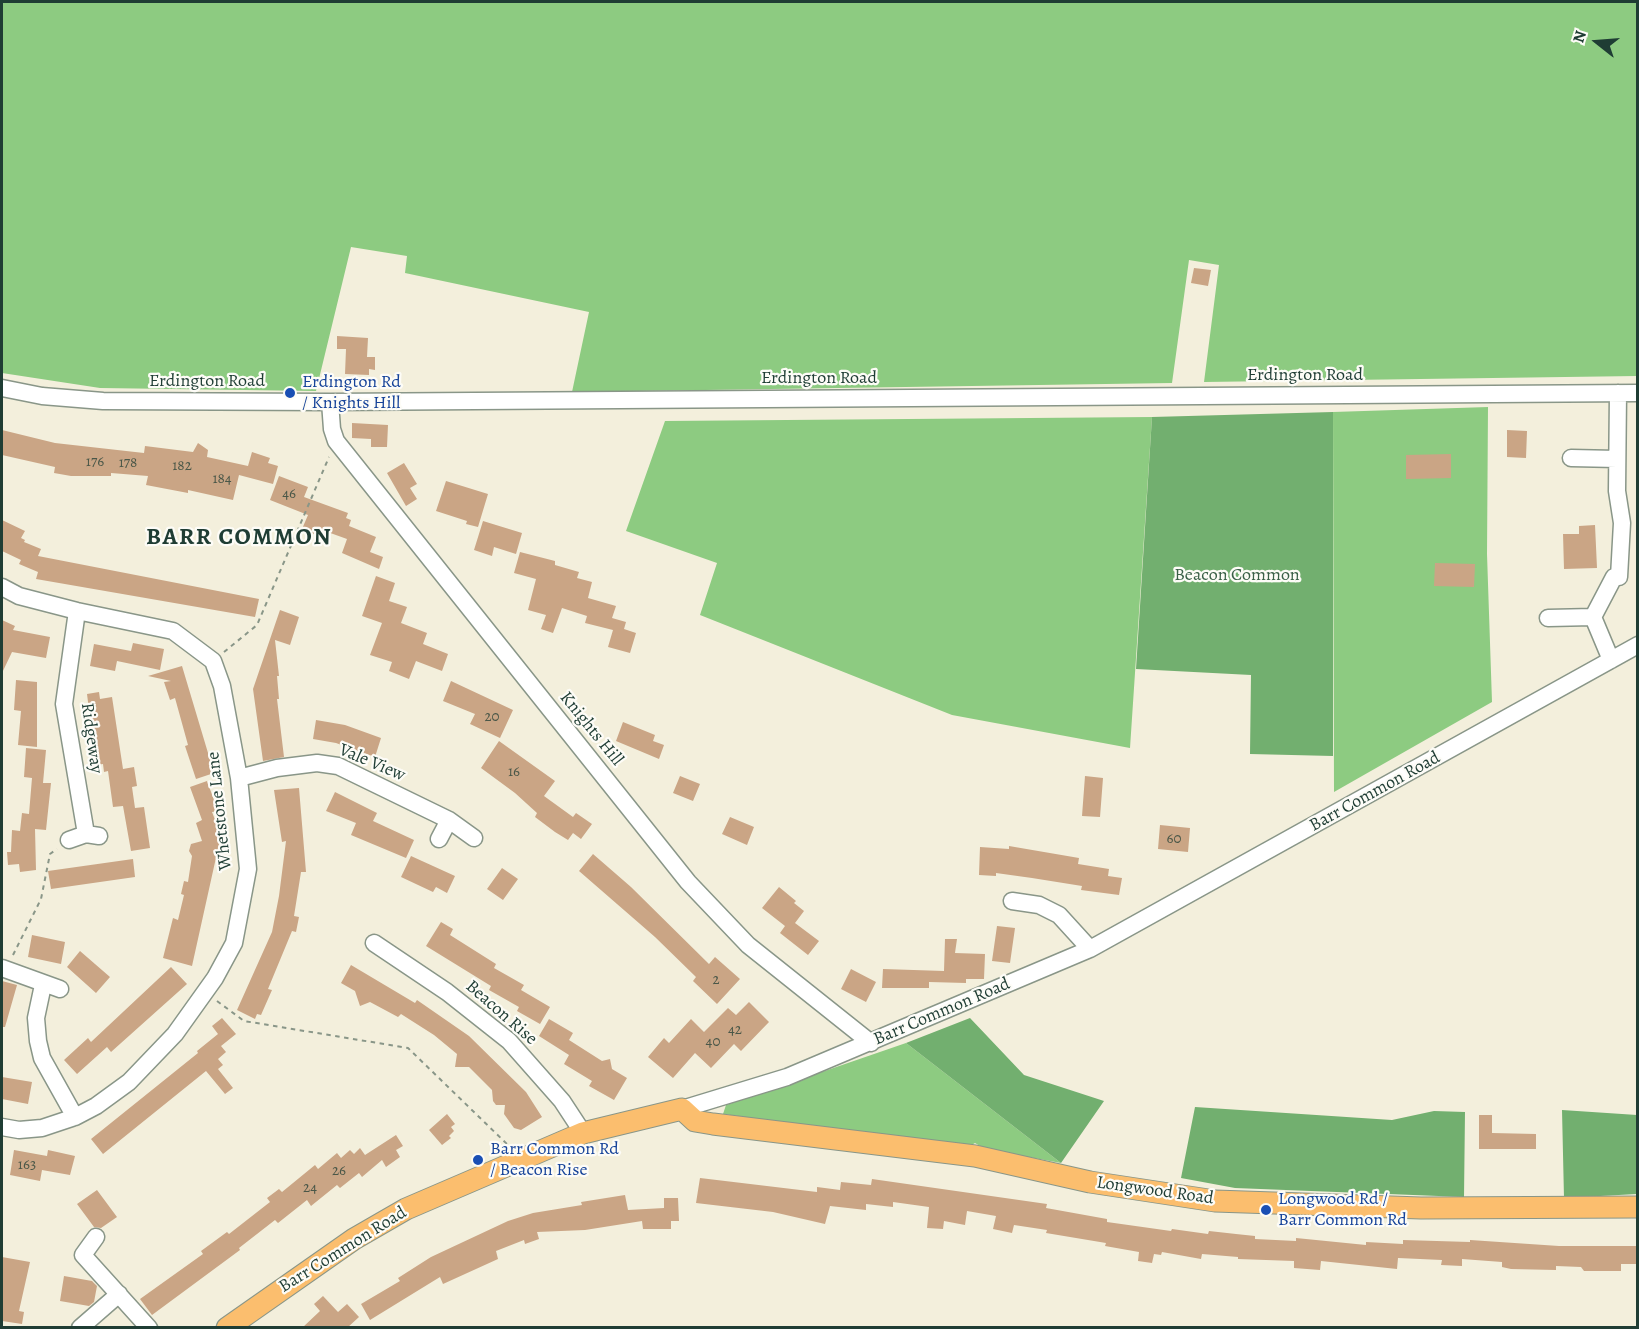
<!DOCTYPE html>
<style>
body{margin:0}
#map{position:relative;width:1639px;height:1329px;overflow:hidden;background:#f3efdc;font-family:Alegreya,serif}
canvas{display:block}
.frame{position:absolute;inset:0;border:3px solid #1f3d34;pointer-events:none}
.north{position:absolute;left:1567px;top:12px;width:60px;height:60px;-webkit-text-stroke:4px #fdfcf7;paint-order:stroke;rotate:287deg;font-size:16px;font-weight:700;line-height:24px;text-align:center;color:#1f3d34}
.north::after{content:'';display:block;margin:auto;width:21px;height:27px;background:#1f3d34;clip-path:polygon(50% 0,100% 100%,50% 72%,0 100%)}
</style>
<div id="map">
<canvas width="1639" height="1329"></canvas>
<div class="frame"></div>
<div class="north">N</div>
</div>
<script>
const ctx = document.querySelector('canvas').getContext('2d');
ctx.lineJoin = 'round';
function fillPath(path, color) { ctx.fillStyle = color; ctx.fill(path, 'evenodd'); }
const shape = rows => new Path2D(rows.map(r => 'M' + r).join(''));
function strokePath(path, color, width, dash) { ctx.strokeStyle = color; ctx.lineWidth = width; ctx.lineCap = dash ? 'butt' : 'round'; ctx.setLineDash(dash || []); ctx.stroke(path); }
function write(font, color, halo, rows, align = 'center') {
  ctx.font = font + ' Alegreya,serif'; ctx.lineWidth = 4.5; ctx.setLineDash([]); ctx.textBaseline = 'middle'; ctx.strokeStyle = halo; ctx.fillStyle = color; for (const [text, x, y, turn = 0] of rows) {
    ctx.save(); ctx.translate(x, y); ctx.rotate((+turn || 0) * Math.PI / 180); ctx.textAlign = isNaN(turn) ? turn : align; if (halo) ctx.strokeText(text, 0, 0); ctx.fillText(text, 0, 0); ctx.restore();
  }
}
fillPath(shape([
 [2,2,1637,2,1637,376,1204,382,1219,265,1189,260,1172,383,572,392,589,312,405,273,407,256,351,247,316,391,100,388,2,373],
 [1488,407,1487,554,1492,702,1334,792,1333,412],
 [1152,417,1130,748,952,715,700,615,717,563,626,531,665,421],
 [906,1043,1061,1163,985,1149,975,1143,968,1147,723,1114,726,1105]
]), '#8dcb81');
fillPath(shape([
 [1333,412,1333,756,1250,754,1251,675,1136,669,1152,417],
 [970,1018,1024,1075,1104,1101,1061,1163,906,1043],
 [1195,1107,1392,1120,1434,1111,1465,1112,1464,1197,1235,1188,1181,1178],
 [1562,1110,1637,1115,1637,1194,1564,1198]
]), '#72af6f');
fillPath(shape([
 [1194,268,1211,270,1208,286,1191,283],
 [337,336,368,338,367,357,375,357,375,370,369,369,369,375,345,374,346,349,337,349],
 [352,423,388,425,387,447,371,447,371,439,352,438],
 [2,430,55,443,144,453,145,446,193,452,198,443,208,450,207,457,248,466,252,452,270,458,268,463,278,466,273,484,239,475,233,500,188,490,188,493,146,485,148,476,111,473,111,476,71,476,54,473,55,467,2,455],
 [1507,430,1527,431,1526,458,1507,457],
 [1451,454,1451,478,1406,479,1406,455],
 [404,463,417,484,410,488,417,499,406,506,387,473],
 [279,476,308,487,304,497,348,513,346,518,351,520,349,526,376,537,370,552,383,557,379,569,342,553,347,539,322,530,319,536,302,529,308,515,270,500],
 [446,481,488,494,478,527,466,524,467,521,436,511],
 [2,520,25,531,21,538,25,540,24,542,41,549,38,556,259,599,255,617,36,579,38,572,19,564,21,560,2,551],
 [483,521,522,533,516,554,494,547,492,556,474,550],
 [1595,525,1597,568,1564,569,1563,534,1579,534,1579,526],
 [520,552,555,561,555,565,579,572,577,578,592,582,588,598,616,606,612,618,626,622,624,629,636,633,630,653,608,647,613,630,585,623,587,616,562,608,553,633,541,629,546,615,528,610,536,579,514,573],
 [1435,563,1475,564,1474,587,1434,586],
 [376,576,395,583,389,601,407,607,401,623,427,633,423,644,448,654,442,671,416,661,409,679,389,671,392,662,370,655,382,623,362,616],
 [280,610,299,617,290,645,275,640,279,676,277,676,279,699,277,699,284,757,263,761,253,689],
 [2,620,15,626,13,630,50,637,46,658,12,652,2,673],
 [133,643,164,649,160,670,117,661,115,671,90,666,94,644,131,651],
 [182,666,214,773,196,779,185,746,188,745,175,698,170,700,164,682,171,681,148,676],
 [16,680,37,682,37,747,18,745,21,711,14,710],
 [451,681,513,710,500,738,470,724,475,714,443,701],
 [99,692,100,699,112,697,123,769,134,767,137,786,132,787,135,808,144,807,150,848,131,851,123,806,113,807,108,771,104,772,103,764,96,765,87,694],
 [316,720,345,725,381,738,375,757,336,743,313,739],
 [623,722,655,735,653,741,664,745,659,759,616,741],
 [499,741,555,781,544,796,573,817,576,813,592,824,581,839,573,833,568,840,555,832,535,817,537,813,515,793,481,768],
 [26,748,46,750,43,783,51,783,46,830,35,829,36,870,20,872,19,864,8,865,7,852,11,852,12,830,20,831,22,813,29,814,32,778,24,777],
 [680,776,700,784,693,801,673,793],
 [1085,776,1103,778,1100,817,1082,816],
 [207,781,218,811,212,812,221,835,192,966,163,958,173,918,178,920,184,895,181,894,184,881,188,882,192,856,189,851,191,844,202,841,196,823,202,820,190,787],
 [299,788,306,872,301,872,294,916,299,917,296,932,292,931,268,989,272,990,261,1015,257,1014,255,1019,237,1010,272,932,279,896,286,841,282,842,274,790],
 [335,792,377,813,373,821,414,840,406,858,351,835,356,823,326,811],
 [730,817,754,827,747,845,722,834],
 [1160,825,1190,828,1188,852,1158,849],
 [1009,846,1079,858,1078,864,1109,869,1108,876,1122,878,1119,895,1081,890,1082,886,1032,878,996,873,996,876,979,875,980,847,1009,849],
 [593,854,631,887,709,964,715,957,740,979,717,1004,693,981,696,977,655,937,579,871],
 [411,856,455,876,447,893,436,887,433,892,401,877],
 [133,859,135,877,51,889,48,871],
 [502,868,518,879,503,900,487,889],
 [779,887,796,901,794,903,804,911,795,923,819,941,808,955,780,933,785,926,762,908],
 [441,922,453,929,450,935,496,964,494,968,524,985,521,990,550,1007,540,1024,517,1011,519,1007,489,990,491,986,426,946],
 [997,926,1015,928,1010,963,992,961],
 [32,935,65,942,61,964,28,957],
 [945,939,957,939,955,953,985,954,984,979,966,979,966,983,929,982,929,988,882,988,883,969,944,971],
 [80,951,110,977,96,993,67,967],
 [351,965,415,1003,417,1000,469,1036,526,1092,542,1117,521,1130,514,1128,504,1114,505,1105,496,1105,493,1101,492,1090,469,1067,455,1067,457,1054,434,1035,401,1014,398,1017,370,1002,360,1006,355,991,341,983],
 [171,967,187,984,111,1052,107,1047,77,1074,64,1060,88,1038,91,1042],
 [851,969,876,982,866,1002,841,989],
 [2,981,17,985,5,1027,2,1027],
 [749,1002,769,1022,741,1051,734,1044,711,1068,695,1053,673,1078,648,1057,664,1038,669,1043,691,1019,704,1032,728,1008,736,1015],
 [222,1018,236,1034,221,1046,226,1052,218,1059,223,1065,218,1069,233,1088,225,1094,206,1071,103,1154,91,1139,198,1053,197,1051,218,1034,212,1026],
 [549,1019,573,1033,569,1040,602,1061,610,1059,612,1069,627,1078,614,1100,589,1086,592,1081,564,1064,569,1055,539,1036],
 [2,1077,32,1082,28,1104,2,1099],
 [447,1114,455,1124,451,1127,454,1131,449,1136,451,1138,442,1145,429,1130],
 [1479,1115,1492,1115,1492,1133,1536,1134,1536,1149,1479,1149],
 [396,1135,403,1146,396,1150,400,1157,386,1167,382,1160,362,1177,359,1173,340,1188,337,1185,311,1206,307,1200,278,1223,275,1220,239,1248,240,1250,152,1315,140,1299,203,1254,201,1251,227,1232,229,1234,270,1202,267,1198,279,1189,282,1192,315,1165,318,1169,337,1153,341,1158,350,1150,354,1154,360,1148,365,1155],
 [14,1150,47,1156,48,1150,75,1156,70,1175,42,1170,40,1181,10,1175],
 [700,1178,817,1192,817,1187,840,1190,841,1182,871,1185,872,1179,1047,1204,1046,1208,1107,1219,1107,1222,1171,1231,1172,1229,1208,1234,1209,1231,1236,1234,1255,1236,1255,1239,1296,1241,1296,1238,1366,1245,1366,1242,1403,1244,1403,1240,1470,1242,1470,1240,1559,1246,1638,1246,1638,1264,1621,1264,1621,1271,1584,1271,1581,1267,1556,1266,1556,1270,1511,1269,1502,1267,1502,1262,1462,1259,1462,1266,1441,1265,1442,1260,1398,1258,1397,1269,1321,1261,1320,1270,1294,1268,1294,1261,1238,1259,1238,1257,1202,1254,1201,1259,1162,1252,1161,1255,1154,1254,1152,1263,1138,1261,1139,1252,1105,1246,1106,1243,1046,1233,1047,1230,1014,1225,1012,1233,993,1229,996,1216,967,1211,965,1225,944,1221,943,1229,927,1228,929,1207,893,1202,893,1207,866,1204,866,1210,830,1206,825,1224,773,1212,696,1203],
 [97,1190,117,1217,101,1228,94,1227,77,1204],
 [625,1195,628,1210,664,1208,664,1198,678,1198,679,1221,671,1221,671,1229,643,1229,642,1221,585,1230,537,1232,539,1239,525,1244,524,1240,496,1251,498,1259,443,1284,440,1277,370,1320,361,1304,400,1281,398,1278,431,1257,508,1221,533,1213,582,1205,581,1202],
 [2,1257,30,1262,19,1311,24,1312,22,1324,2,1321],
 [64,1276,92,1281,97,1286,94,1302,89,1306,60,1301],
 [323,1296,338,1312,347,1304,359,1317,347,1328,302,1328,320,1311,314,1304]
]), '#caa585');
const minor = shape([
 [2,388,42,396,103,401,330,402,1638,393],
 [1618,393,1617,491,1622,523,1619,577],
 [330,402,332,429,336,441,688,882,748,945,871,1043],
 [1571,458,1617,459],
 [2,587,19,596,77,611,173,631,213,661,222,686,239,778,248,869,234,943,215,978,175,1034,129,1082,96,1106,75,1117,42,1128,19,1130,2,1127],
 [77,611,64,704,86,834],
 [1593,617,1614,577],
 [1548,618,1593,617,1611,660],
 [239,778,277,768,317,763,338,766,449,820,474,838],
 [439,839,449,820],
 [69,840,86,834,99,836],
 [1012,901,1039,905,1059,915,1090,949],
 [374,943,447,992,509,1041,562,1101,583,1133],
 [2,968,60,989],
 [43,985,36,1018,38,1041,42,1058,75,1117],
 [682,1109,787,1077,1090,949,1638,645],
 [96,1237,83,1255,149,1328],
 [80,1328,119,1294]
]);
const major = shape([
 [227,1328,354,1239,406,1209,583,1133,682,1109,695,1121,713,1124,975,1156,1090,1182,1215,1201,1421,1208,1638,1207]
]);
strokePath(minor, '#899688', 19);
strokePath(major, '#899688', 23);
strokePath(shape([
 [224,652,257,625,329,457],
 [13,955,41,899,50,854,57,849],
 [217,1001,244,1021,408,1048,509,1146]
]), '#899688', 2, [4.5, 4.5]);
strokePath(minor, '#fff', 16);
strokePath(major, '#fbbe6e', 21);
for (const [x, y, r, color] of [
 [290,393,6,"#1a4fb4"],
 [478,1160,6,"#1a4fb4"],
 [1266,1210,6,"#1a4fb4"]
]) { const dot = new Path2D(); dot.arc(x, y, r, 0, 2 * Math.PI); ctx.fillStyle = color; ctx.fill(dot); strokePath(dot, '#fdfcf7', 2); }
write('15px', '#4a5748', null, [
 ["176",95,462],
 ["178",128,463],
 ["182",182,466],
 ["184",222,479],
 ["46",289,494],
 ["20",492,717],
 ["16",514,772],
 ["60",1174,839],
 ["2",716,980],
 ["42",735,1030],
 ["40",713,1042],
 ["163",27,1165],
 ["26",339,1171],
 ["24",310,1188]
]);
write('18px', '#1f3d34', '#fdfcf7', [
 ["Erdington Road",1305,376],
 ["Erdington Road",819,379],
 ["Erdington Road",207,382],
 ["Knights Hill",591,729,51],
 ["Ridgeway",91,738,82],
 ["Vale View",372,763,23],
 ["Barr Common Road",1375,792,-29],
 ["Whetstone Lane",220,811,-96],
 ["Barr Common Road",942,1012,-23],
 ["Beacon Rise",501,1013,41],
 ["Longwood Road",1155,1191,8],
 ["Barr Common Road",343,1250,-32]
]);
write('18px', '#164399', '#fdfcf7', [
 ["Erdington Rd",302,383],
 ["/ Knights Hill",302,404],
 ["Barr Common Rd",490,1150],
 ["/ Beacon Rise",490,1171],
 ["Longwood Rd /",1278,1200],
 ["Barr Common Rd",1278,1221]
], 'left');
write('18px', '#3a6047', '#fdfcf7', [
 ["Beacon Common",1237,576]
]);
ctx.letterSpacing = '1.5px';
write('bold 24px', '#1f3d34', '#fdfcf7', [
 ["BARR COMMON",239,538]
]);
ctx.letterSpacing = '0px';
</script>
